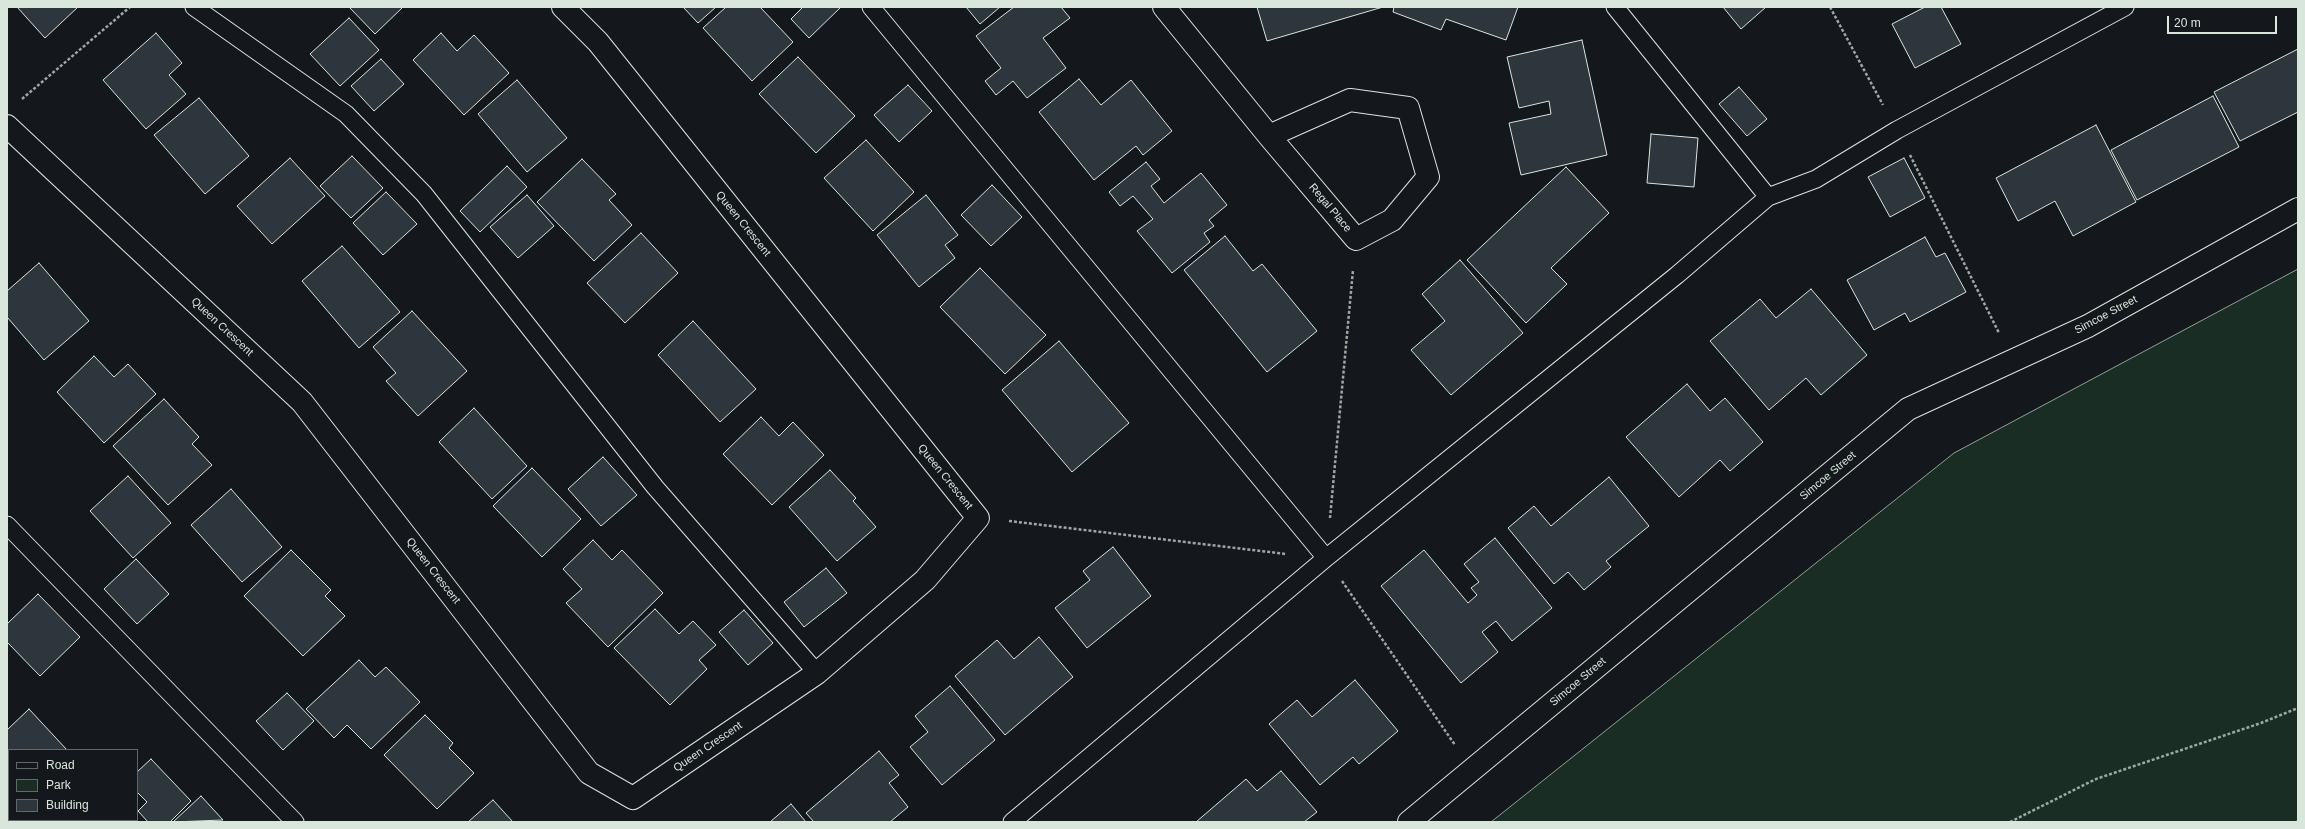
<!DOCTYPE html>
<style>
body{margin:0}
#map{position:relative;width:2305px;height:829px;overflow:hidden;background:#14181c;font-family:Helvetica,sans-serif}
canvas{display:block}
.frame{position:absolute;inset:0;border:8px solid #d8e6dc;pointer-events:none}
.legend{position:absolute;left:8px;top:749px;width:130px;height:72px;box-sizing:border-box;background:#14181c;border:1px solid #626a69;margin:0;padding:5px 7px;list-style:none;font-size:12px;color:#d8e6dc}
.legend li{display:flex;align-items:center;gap:8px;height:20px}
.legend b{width:20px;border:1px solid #626a69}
.scale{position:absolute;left:2167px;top:16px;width:110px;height:18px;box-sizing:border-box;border:2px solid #d8e6dc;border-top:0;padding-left:5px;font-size:12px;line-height:14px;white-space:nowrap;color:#d8e6dc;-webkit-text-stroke:3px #14181c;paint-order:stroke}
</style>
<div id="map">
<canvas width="2305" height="829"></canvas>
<div class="frame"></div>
<ul class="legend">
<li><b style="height:5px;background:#14181c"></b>Road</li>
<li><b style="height:11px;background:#1a2d24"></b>Park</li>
<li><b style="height:11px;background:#2c363c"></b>Building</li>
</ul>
<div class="scale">20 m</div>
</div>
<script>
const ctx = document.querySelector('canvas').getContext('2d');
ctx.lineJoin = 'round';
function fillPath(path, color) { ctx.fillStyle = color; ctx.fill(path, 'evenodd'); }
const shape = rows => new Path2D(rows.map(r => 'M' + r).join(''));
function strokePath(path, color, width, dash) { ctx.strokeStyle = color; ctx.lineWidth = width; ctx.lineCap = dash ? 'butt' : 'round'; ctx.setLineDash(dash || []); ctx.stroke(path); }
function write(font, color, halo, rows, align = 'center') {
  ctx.font = font + ' Helvetica,sans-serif'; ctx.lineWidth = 3; ctx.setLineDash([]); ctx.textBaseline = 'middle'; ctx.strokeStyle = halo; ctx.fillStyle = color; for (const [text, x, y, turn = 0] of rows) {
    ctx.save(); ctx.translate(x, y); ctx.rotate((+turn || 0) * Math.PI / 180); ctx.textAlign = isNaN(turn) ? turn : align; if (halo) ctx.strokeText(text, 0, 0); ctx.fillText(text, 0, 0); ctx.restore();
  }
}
const green = shape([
 [2298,269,2298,822,1491,822,1954,453,2298,269]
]);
fillPath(green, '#1a2d24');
strokePath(green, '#939e99', 1);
const building = shape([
 [17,7,78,7,45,38,17,7],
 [349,7,403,7,375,34,349,7],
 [683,7,716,7,698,23,683,7],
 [726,7,760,7,793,42,752,81,703,28,726,7],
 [803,7,841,7,809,38,791,19,803,7],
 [966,7,1000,7,980,24,966,7],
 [1014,7,1061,7,1070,18,1043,38,1066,68,1027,98,1013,81,996,95,985,81,1001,68,976,36,1014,7],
 [1257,7,1383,7,1267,41,1257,7],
 [1394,7,1518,7,1506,40,1446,19,1441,30,1393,12,1394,7],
 [1723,7,1766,7,1741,29,1723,7],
 [1925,7,1941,7,1961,44,1915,68,1892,24,1925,7],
 [349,18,379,50,340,86,310,54,349,18],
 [156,33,182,63,169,75,186,94,146,129,103,80,156,33],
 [441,33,457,51,474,35,509,73,464,115,413,60,441,33],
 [1582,40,1607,155,1521,175,1509,123,1551,114,1549,101,1519,108,1507,57,1582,40],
 [2298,49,2298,112,2240,141,2214,92,2298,49],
 [798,57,855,116,816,153,759,94,798,57],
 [381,59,404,84,374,111,351,86,381,59],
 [1079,79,1101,105,1131,80,1172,131,1143,155,1136,146,1094,180,1039,112,1079,79],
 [517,80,567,138,527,172,478,114,517,80],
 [908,85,932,111,899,142,874,115,908,85],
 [1739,87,1767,119,1747,136,1719,104,1739,87],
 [2213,96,2239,147,2137,200,2111,150,2213,96],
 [199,98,249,156,205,194,154,135,199,98],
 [2096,125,2136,202,2073,236,2055,201,2018,221,1996,178,2096,125],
 [1651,134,1698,138,1694,187,1647,183,1651,134],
 [866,140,914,192,873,231,824,178,866,140],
 [352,156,383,188,351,218,320,186,352,156],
 [290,158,325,196,272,244,237,206,290,158],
 [1904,158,1925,198,1890,217,1868,177,1904,158],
 [582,159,616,194,609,200,632,225,594,261,537,202,582,159],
 [1146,162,1160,179,1151,186,1164,203,1201,173,1227,205,1209,220,1214,226,1204,233,1210,242,1172,273,1137,231,1153,219,1133,196,1120,206,1109,192,1146,162],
 [507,166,527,187,480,232,460,211,507,166],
 [1566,167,1609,213,1551,268,1567,284,1526,323,1467,260,1566,167],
 [992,185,1022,217,991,246,961,215,992,185],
 [386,192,417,224,383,255,353,223,386,192],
 [527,195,554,226,518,258,490,227,527,195],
 [926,195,958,235,945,245,955,258,919,287,877,235,926,195],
 [641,233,678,273,625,323,587,283,641,233],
 [1225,236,1253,271,1262,264,1317,331,1267,372,1184,270,1225,236],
 [1925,237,1936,257,1945,253,1966,292,1910,322,1905,313,1874,330,1847,280,1925,237],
 [342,246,400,312,359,348,302,281,342,246],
 [1460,260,1523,333,1451,395,1411,350,1445,321,1422,294,1460,260],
 [39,263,89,321,44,360,7,317,7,291,39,263],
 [980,268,1046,335,1005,374,940,307,980,268],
 [1811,289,1867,355,1821,395,1806,378,1769,410,1710,341,1760,299,1776,318,1811,289],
 [412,311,467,371,418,416,386,381,396,373,373,347,412,311],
 [693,321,756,389,720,422,658,355,693,321],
 [1059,341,1129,423,1072,472,1002,390,1059,341],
 [94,356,114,377,128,364,156,394,104,443,57,392,94,356],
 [1687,384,1710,411,1725,398,1763,442,1730,471,1720,460,1679,497,1626,437,1687,384],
 [164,399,199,437,192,444,212,465,168,505,113,446,164,399],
 [474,408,527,466,492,499,439,442,474,408],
 [761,417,779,436,793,422,824,455,772,505,723,454,761,417],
 [603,457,637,495,601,526,568,489,603,457],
 [532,468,581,519,542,557,493,506,532,468],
 [830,470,856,498,853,501,876,527,837,561,789,507,830,470],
 [128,476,171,523,133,558,90,511,128,476],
 [1609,477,1649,526,1606,561,1611,567,1584,590,1568,572,1554,584,1508,528,1534,506,1551,526,1609,477],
 [231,489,282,547,242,582,191,525,231,489],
 [1495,538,1552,608,1512,641,1496,621,1482,632,1498,652,1461,683,1381,586,1424,550,1468,603,1477,595,1471,588,1479,582,1464,564,1495,538],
 [593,540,612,560,622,550,663,593,608,647,566,603,582,589,563,569,593,540],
 [1113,547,1151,596,1087,648,1055,608,1090,580,1083,571,1113,547],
 [291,550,331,590,325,596,345,616,303,656,244,596,291,550],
 [136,559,169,594,137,624,104,589,136,559],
 [826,568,847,593,804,627,784,602,826,568],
 [38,594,80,637,40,676,7,642,7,624,38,594],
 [655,609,679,634,693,621,716,645,699,660,707,669,670,705,614,648,655,609],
 [744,610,773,643,748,665,719,632,744,610],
 [1039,637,1073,677,1005,735,955,676,997,640,1014,659,1039,637],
 [359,660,375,677,386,667,420,702,371,749,347,725,334,738,306,709,359,660],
 [1355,680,1398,731,1359,764,1353,757,1320,785,1269,724,1297,700,1312,717,1355,680],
 [950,686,995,740,942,785,910,747,928,732,915,716,950,686],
 [287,693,314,721,283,750,256,721,287,693],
 [29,709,67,750,9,750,9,778,7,775,7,730,29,709],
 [425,715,453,743,449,748,474,773,437,809,384,755,425,715],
 [879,751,899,775,889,783,908,807,890,822,814,822,806,813,879,751],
 [151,759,191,801,170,822,148,822,138,811,147,802,137,792,137,772,151,759],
 [1281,771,1317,812,1304,822,1196,822,1246,779,1257,791,1281,771],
 [201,796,223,820,173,822,201,796],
 [493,800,513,822,468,822,493,800],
 [791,804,806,822,770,822,791,804],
 [53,820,132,820,134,822,55,822,53,820]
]);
fillPath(building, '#2c363c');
strokePath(building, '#d8e6dc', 1);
const lane = shape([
 [194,7,346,114,424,194,655,487,817,673],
 [871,7,1326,558],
 [1768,197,1816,179,1897,130,2125,7],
 [7,525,295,822],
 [1012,822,1326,558,1677,275,1768,197,1615,7]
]);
const street = shape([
 [1164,7,1269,136,1356,239,1392,220,1428,177,1408,108,1350,100,1269,136],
 [7,126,302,402,589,773,633,798,817,673,925,580,978,518,598,42,563,7],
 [1409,822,1908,409,2088,326,2298,209]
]);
strokePath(lane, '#d8e6dc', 19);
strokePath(street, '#d8e6dc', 24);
strokePath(shape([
 [1830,7,1883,105],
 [22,99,130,7],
 [1910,155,1999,333],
 [1330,518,1353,270],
 [1009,521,1286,554],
 [1342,581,1455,745],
 [2010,822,2096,779,2261,723,2298,708],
 [2297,822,2298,821]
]), '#9da8a2', 2.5, [3, 2]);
strokePath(lane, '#14181c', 17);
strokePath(street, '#14181c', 22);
write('11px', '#d8e6dc', '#14181c', [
 ["Regal Place",1330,208,50],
 ["Queen Crescent",743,224,51],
 ["Simcoe Street",2106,315,-28],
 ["Queen Crescent",222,327,43],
 ["Simcoe Street",1828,476,-40],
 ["Queen Crescent",945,477,51],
 ["Queen Crescent",433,571,52],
 ["Simcoe Street",1578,682,-40],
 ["Queen Crescent",708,747,-34]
]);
</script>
